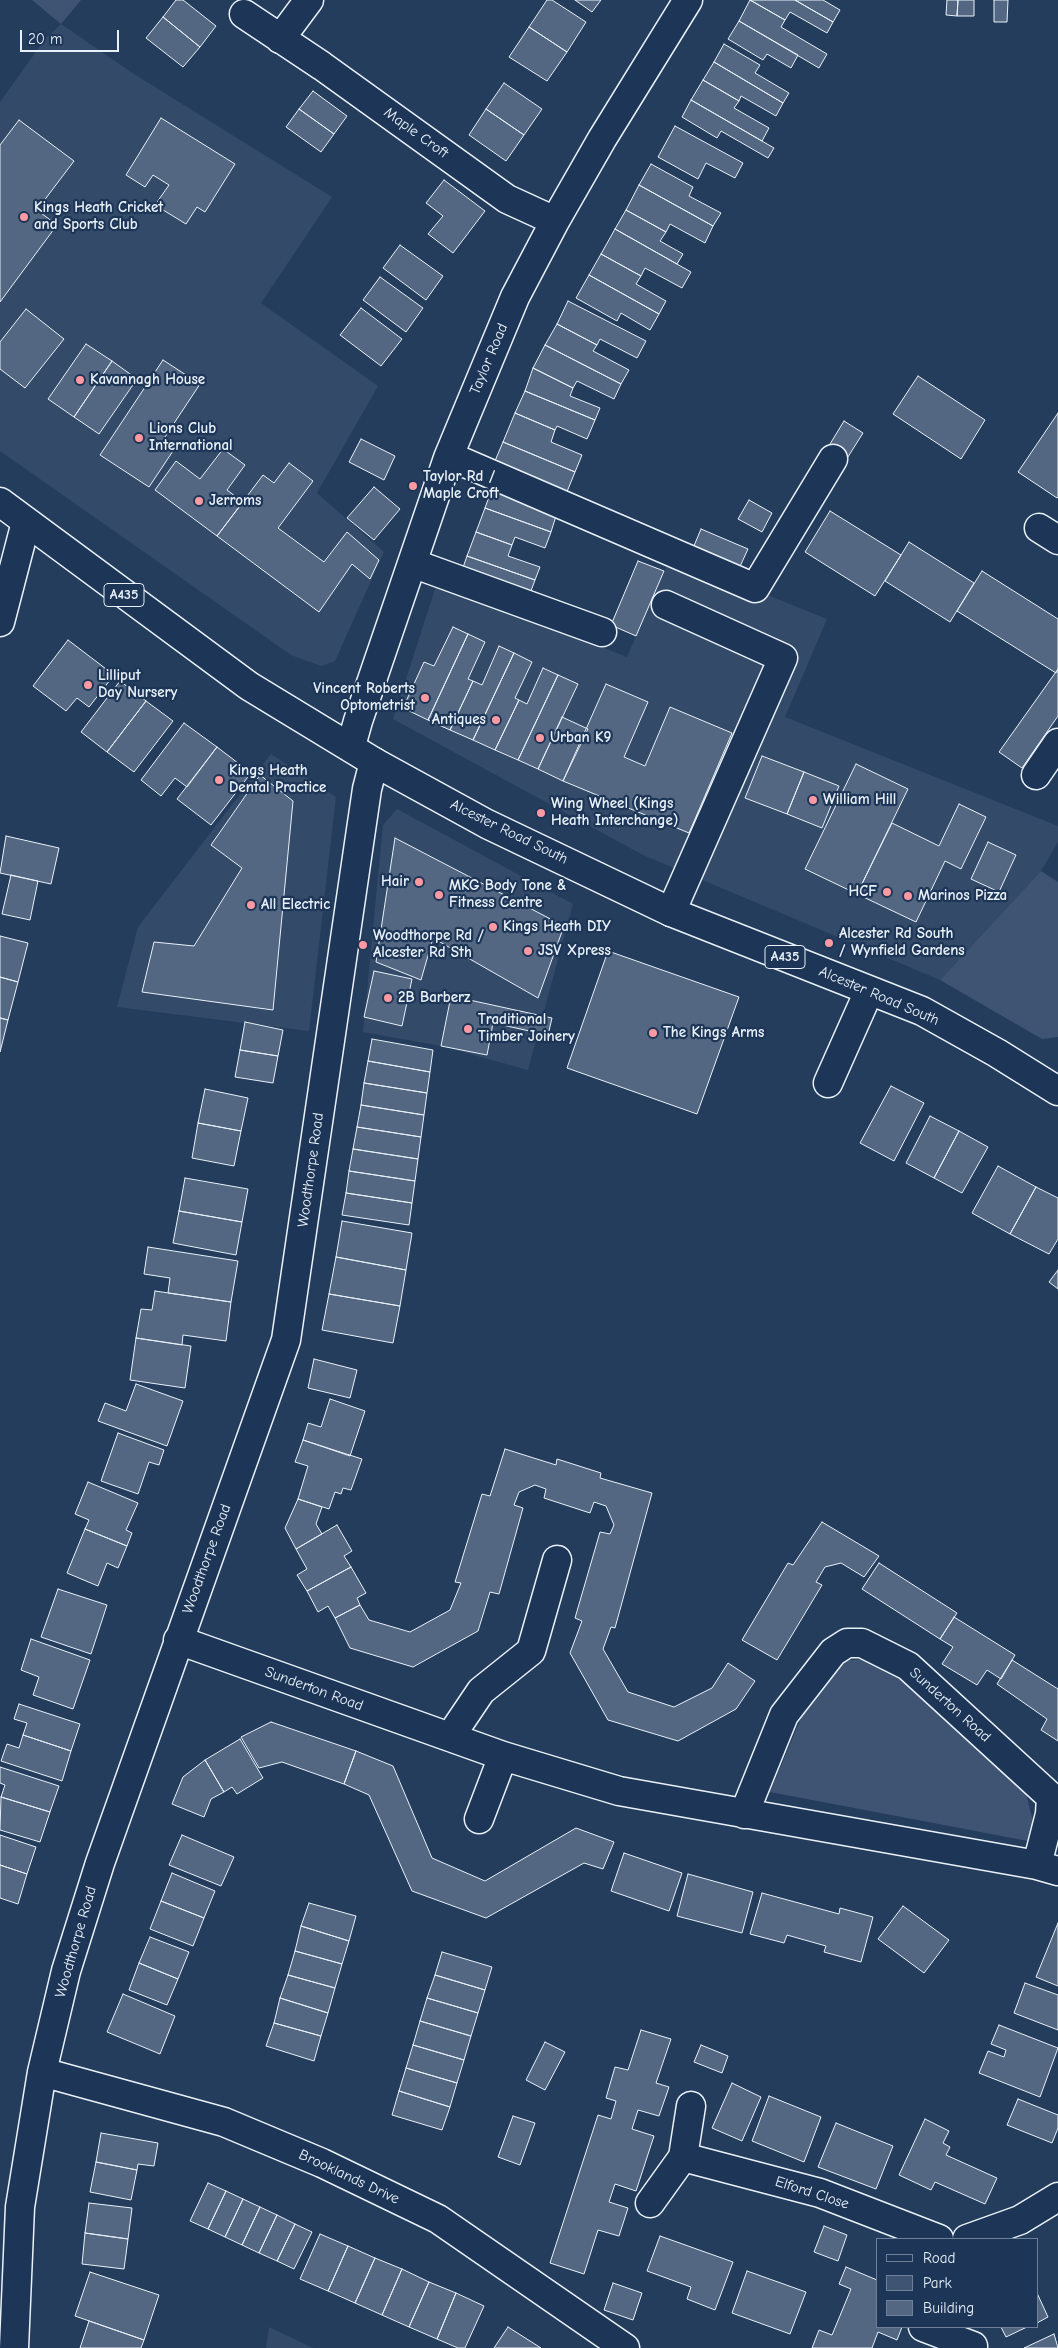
<!DOCTYPE html>
<style>
body{margin:0}
#map{position:relative;width:1058px;height:2348px;overflow:hidden;background:#253d5d;font-family:"Comic Neue",sans-serif}
canvas{display:block}
.legend{position:absolute;left:876px;top:2238px;width:162px;height:90px;box-sizing:border-box;background:#1d3557;border:1px solid #6e8097;margin:0;padding:6px 9px;list-style:none;font-size:15px;color:#e8f1f8}
.legend li{display:flex;align-items:center;gap:10px;height:25px}
.legend b{width:25px;border:1px solid #6e8097}
.scale{position:absolute;left:20px;top:30px;width:99px;height:22px;box-sizing:border-box;border:2px solid #e8f1f8;border-top:0;padding-left:6px;font-size:15px;line-height:18px;white-space:nowrap;color:#e8f1f8;-webkit-text-stroke:4px #1d3557;paint-order:stroke}
</style>
<div id="map">
<canvas width="1058" height="2348"></canvas>
<ul class="legend">
<li><b style="height:6px;background:#1d3557"></b>Road</li>
<li><b style="height:14px;background:#3e5472"></b>Park</li>
<li><b style="height:14px;background:#536782"></b>Building</li>
</ul>
<div class="scale">20 m</div>
</div>
<script>
const ctx = document.querySelector('canvas').getContext('2d');
ctx.lineJoin = 'round';
function fillPath(path, color) { ctx.fillStyle = color; ctx.fill(path, 'evenodd'); }
const shape = rows => new Path2D(rows.map(r => 'M' + r).join(''));
function strokePath(path, color, width, dash) { ctx.strokeStyle = color; ctx.lineWidth = width; ctx.lineCap = dash ? 'butt' : 'round'; ctx.setLineDash(dash || []); ctx.stroke(path); }
function write(font, color, halo, rows, align = 'center') {
  ctx.font = font + ' "Comic Neue",sans-serif'; ctx.lineWidth = 4.5; ctx.setLineDash([]); ctx.textBaseline = 'middle'; ctx.strokeStyle = halo; ctx.fillStyle = color; for (const [text, x, y, turn = 0] of rows) {
    ctx.save(); ctx.translate(x, y); ctx.rotate((+turn || 0) * Math.PI / 180); ctx.textAlign = isNaN(turn) ? turn : align; if (halo) ctx.strokeText(text, 0, 0); ctx.fillText(text, 0, 0); ctx.restore();
  }
}
fillPath(shape([
 [61,24,134,74,332,197,261,303,378,386,317,493,384,552,335,661,321,666,291,655,0,451,0,102,45,39],
 [671,556,827,619,785,717,1058,826,1058,842,1041,871,940,980,643,855,393,719,437,583,627,657],
 [271,754,336,797,309,1031,117,1007,138,927],
 [397,809,573,904,528,1070,441,1046,363,1032,383,825],
 [269,2327,313,2348,266,2348]
]), '#334a68');
fillPath(shape([
 [32,0,81,0,61,24],
 [1041,871,1058,882,1058,1037,1042,1039,940,980],
 [860,1659,901,1679,1025,1790,1033,1821,1028,1841,770,1792,801,1718,842,1661]
]), '#3e5472');
const building = shape([
 [176,0,183,0,216,26,200,47,163,17,176,0],
 [547,0,552,0,586,22,567,52,529,27,547,0],
 [575,0,601,0,592,12,575,0],
 [750,0,785,20,781,27,827,54,819,68,739,21,750,0],
 [750,0,795,0,833,22,827,33,790,12,785,20,750,0],
 [795,0,823,0,840,10,833,22,795,0],
 [947,0,958,0,957,16,946,15,947,0],
 [958,0,974,0,974,16,957,16,958,0],
 [994,0,1008,0,1007,22,994,22,994,0],
 [163,17,200,47,183,67,146,38,163,17],
 [739,21,798,55,791,68,767,54,763,60,728,39,739,21],
 [529,27,567,52,547,81,509,57,529,27],
 [724,44,760,65,755,73,789,93,783,103,714,62,724,44],
 [714,62,783,103,776,116,741,96,739,101,703,80,714,62],
 [703,80,739,101,734,108,769,128,762,141,691,100,703,80],
 [504,83,542,109,524,135,486,109,504,83],
 [313,91,347,116,334,134,299,109,313,91],
 [691,100,774,148,768,158,721,131,717,138,682,117,691,100],
 [299,109,334,134,321,152,286,127,299,109],
 [486,109,524,135,506,161,469,135,486,109],
 [161,118,235,164,205,212,197,207,186,224,155,205,169,185,153,175,145,187,126,175,161,118],
 [19,120,74,161,37,210,57,225,0,302,0,145,19,120],
 [675,126,743,163,735,178,706,163,698,179,658,157,675,126],
 [651,164,693,187,689,196,721,213,713,226,639,185,651,164],
 [444,180,485,211,453,253,428,234,443,216,426,203,444,180],
 [639,185,713,226,705,243,670,224,666,232,626,210,639,185],
 [626,210,666,232,660,241,683,254,677,264,615,229,626,210],
 [615,229,691,272,682,288,645,268,641,276,601,254,615,229],
 [400,245,443,276,426,300,383,268,400,245],
 [601,254,641,276,636,284,666,301,659,314,589,275,601,254],
 [589,275,659,314,650,330,621,313,617,321,576,298,589,275],
 [380,277,423,308,406,332,363,300,380,277],
 [568,301,646,341,637,358,600,339,597,345,557,324,568,301],
 [361,308,402,339,381,366,340,335,361,308],
 [26,309,64,339,25,388,0,369,0,342,26,309],
 [557,324,597,345,593,351,629,370,621,384,545,345,557,324],
 [86,344,112,361,74,417,48,399,86,344],
 [545,345,621,384,614,399,577,381,573,388,533,368,545,345],
 [163,360,200,384,161,443,173,451,149,487,100,455,163,360],
 [112,361,137,379,99,434,74,417,112,361],
 [533,368,573,388,570,396,600,408,595,420,525,391,533,368],
 [918,376,985,420,961,459,893,414,918,376],
 [525,391,595,420,587,439,557,426,555,430,515,413,525,391],
 [515,413,555,430,551,442,582,455,575,472,503,442,515,413],
 [1058,413,1058,497,1057,498,1018,472,1058,413],
 [844,421,863,433,846,460,827,449,844,421],
 [361,439,395,456,384,480,349,462,361,439],
 [503,442,575,472,564,499,492,468,503,442],
 [223,449,245,465,227,490,243,502,217,536,155,490,176,461,200,479,223,449],
 [289,463,313,481,278,528,324,562,347,532,379,560,370,579,352,564,319,612,217,536,263,475,274,483,289,463],
 [494,483,528,496,525,505,556,516,551,532,485,508,494,483],
 [374,487,400,509,374,540,347,518,374,487],
 [749,500,772,513,762,532,738,519,749,500],
 [485,508,551,532,545,548,515,537,512,545,476,532,485,508],
 [830,511,901,555,875,596,805,552,830,511],
 [701,529,748,549,737,573,691,553,701,529],
 [476,532,512,545,508,556,540,567,535,580,467,556,476,532],
 [909,542,974,583,950,622,885,581,909,542],
 [467,556,535,580,531,591,500,580,497,589,460,576,467,556],
 [638,561,664,571,636,636,611,625,638,561],
 [982,571,1058,619,1058,669,1056,673,957,611,982,571],
 [453,627,468,634,428,720,403,708,424,662,434,666,453,627],
 [468,634,485,642,468,679,473,681,450,730,428,720,468,634],
 [68,640,114,675,89,707,77,698,66,711,33,686,68,640],
 [499,646,514,653,473,740,450,730,473,681,482,685,499,646],
 [514,653,532,662,515,698,519,700,495,750,473,740,514,653],
 [543,668,558,675,518,760,495,750,519,700,527,704,543,668],
 [1058,669,1058,716,1022,768,999,752,1058,669],
 [558,675,578,684,538,769,518,760,558,675],
 [120,681,146,701,107,752,81,732,120,681],
 [606,684,648,702,624,757,645,766,670,707,732,733,689,833,563,781,606,684],
 [146,701,173,721,134,772,107,752,146,701],
 [562,717,588,729,563,781,538,769,562,717],
 [184,723,217,747,187,787,175,778,161,796,141,780,184,723],
 [217,747,251,773,211,825,177,799,217,747],
 [762,756,804,772,787,814,745,798,762,756],
 [856,764,908,789,857,894,805,869,856,764],
 [804,772,839,786,822,828,787,814,804,772],
 [260,775,293,801,273,1010,142,992,154,942,194,946,242,868,211,845,260,775],
 [959,804,986,817,961,869,945,861,916,922,857,894,892,823,939,846,959,804],
 [6,836,59,848,51,884,0,873,6,836],
 [395,838,564,926,538,998,433,938,421,980,376,962,395,838],
 [988,842,1016,855,999,892,971,879,988,842],
 [11,875,38,881,30,920,2,914,11,875],
 [0,936,28,943,18,982,0,977,0,936],
 [608,951,739,997,697,1114,567,1068,608,951],
 [374,971,412,979,402,1026,364,1017,374,971],
 [0,977,18,982,8,1020,0,1018,0,977],
 [451,996,552,1018,548,1035,493,1023,487,1055,441,1046,451,996],
 [0,1018,8,1020,0,1052,0,1018],
 [245,1022,283,1030,278,1056,240,1050,245,1022],
 [372,1039,433,1050,430,1072,368,1061,372,1039],
 [240,1050,278,1056,273,1083,235,1077,240,1050],
 [368,1061,430,1072,427,1093,364,1083,368,1061],
 [364,1083,427,1093,424,1115,361,1105,364,1083],
 [891,1086,924,1103,894,1161,860,1143,891,1086],
 [205,1089,248,1098,241,1131,198,1123,205,1089],
 [361,1105,424,1115,421,1137,357,1127,361,1105],
 [930,1116,959,1131,934,1178,906,1163,930,1116],
 [198,1123,241,1131,234,1166,192,1158,198,1123],
 [357,1127,421,1137,418,1159,353,1149,357,1127],
 [959,1131,988,1147,962,1193,934,1178,959,1131],
 [353,1149,418,1159,415,1181,349,1171,353,1149],
 [998,1166,1036,1187,1010,1234,972,1213,998,1166],
 [349,1171,415,1181,412,1203,346,1193,349,1171],
 [185,1178,248,1189,242,1222,179,1211,185,1178],
 [1036,1187,1058,1198,1058,1239,1049,1254,1010,1234,1036,1187],
 [346,1193,412,1203,409,1225,342,1215,346,1193],
 [179,1211,242,1222,236,1255,173,1243,179,1211],
 [342,1221,412,1233,406,1270,336,1257,342,1221],
 [148,1247,238,1261,231,1302,168,1293,170,1278,144,1274,148,1247],
 [336,1257,406,1270,400,1306,329,1294,336,1257],
 [1058,1270,1058,1289,1049,1282,1058,1270],
 [155,1291,231,1302,226,1341,183,1335,182,1345,136,1338,141,1309,152,1310,155,1291],
 [329,1294,400,1306,393,1343,322,1330,329,1294],
 [136,1338,191,1346,185,1388,130,1380,136,1338],
 [314,1359,357,1370,350,1398,308,1388,314,1359],
 [136,1384,183,1401,167,1446,98,1421,105,1403,126,1411,136,1384],
 [330,1399,365,1411,350,1456,303,1440,308,1423,321,1427,330,1399],
 [118,1433,164,1450,159,1465,149,1462,138,1494,101,1481,118,1433],
 [303,1440,362,1459,351,1490,343,1488,341,1494,335,1492,329,1509,298,1499,308,1466,295,1462,303,1440],
 [505,1449,556,1465,557,1459,601,1473,600,1478,652,1493,615,1628,611,1627,603,1649,628,1692,674,1707,712,1688,728,1663,755,1681,736,1709,678,1741,608,1720,570,1653,582,1621,575,1618,600,1532,610,1534,614,1525,606,1506,594,1502,590,1513,544,1498,546,1489,535,1485,519,1492,514,1505,523,1508,499,1594,490,1592,478,1631,413,1667,350,1648,335,1618,360,1605,369,1620,410,1632,450,1610,461,1583,455,1582,482,1494,490,1496,505,1449],
 [88,1482,138,1503,126,1530,132,1533,127,1546,85,1529,89,1520,75,1514,88,1482],
 [298,1499,322,1507,316,1524,322,1534,296,1549,285,1528,298,1499],
 [822,1522,879,1556,864,1577,841,1563,825,1567,816,1582,822,1585,777,1660,742,1640,788,1563,793,1565,822,1522],
 [337,1525,352,1551,344,1556,351,1567,307,1591,297,1575,307,1569,296,1549,337,1525],
 [85,1529,127,1546,118,1568,107,1563,98,1586,67,1573,85,1529],
 [879,1563,957,1613,940,1639,862,1589,879,1563],
 [351,1567,366,1593,357,1598,360,1605,335,1618,328,1606,318,1612,307,1591,351,1567],
 [58,1589,107,1605,91,1654,41,1637,58,1589],
 [954,1617,1015,1655,1001,1679,987,1670,977,1685,942,1664,953,1647,940,1639,954,1617],
 [31,1639,90,1660,73,1709,33,1695,39,1677,21,1670,31,1639],
 [1012,1660,1058,1689,1058,1741,1041,1730,1047,1719,997,1684,1012,1660],
 [19,1704,80,1724,71,1751,23,1735,27,1723,14,1719,19,1704],
 [271,1722,356,1751,344,1784,282,1762,259,1768,241,1737,271,1722],
 [23,1735,71,1751,62,1781,1,1761,7,1744,19,1748,23,1735],
 [240,1739,263,1778,237,1794,232,1787,224,1792,205,1760,240,1739],
 [356,1751,393,1766,432,1858,485,1881,576,1828,614,1842,603,1869,584,1863,486,1918,412,1891,369,1795,344,1784,356,1751],
 [205,1760,224,1792,211,1799,204,1817,172,1804,183,1777,205,1760],
 [0,1767,59,1786,50,1812,1,1797,5,1785,0,1783,0,1767],
 [1,1797,50,1812,40,1842,0,1830,1,1797],
 [0,1835,36,1847,27,1874,0,1865,0,1835],
 [182,1835,234,1857,221,1886,169,1865,182,1835],
 [624,1853,682,1873,669,1911,611,1891,624,1853],
 [0,1865,27,1874,18,1904,0,1898,0,1865],
 [172,1873,215,1891,204,1918,161,1901,172,1873],
 [688,1874,753,1892,742,1933,677,1916,688,1874],
 [762,1893,839,1914,840,1908,873,1917,861,1962,824,1952,826,1946,787,1935,784,1943,750,1934,762,1893],
 [161,1901,204,1918,193,1946,150,1929,161,1901],
 [309,1903,356,1916,349,1941,301,1926,309,1903],
 [903,1906,949,1940,924,1973,878,1939,903,1906],
 [1058,1923,1058,1986,1036,1977,1058,1923],
 [301,1926,349,1941,342,1964,295,1951,301,1926],
 [150,1937,189,1952,178,1979,139,1963,150,1937],
 [295,1951,342,1964,335,1988,288,1975,295,1951],
 [442,1952,492,1967,485,1990,435,1975,442,1952],
 [139,1963,178,1979,167,2005,129,1990,139,1963],
 [288,1975,335,1988,328,2013,280,1998,288,1975],
 [435,1975,485,1990,478,2013,427,1998,435,1975],
 [1025,1983,1058,1995,1058,2030,1014,2013,1025,1983],
 [123,1994,175,2016,160,2054,107,2032,123,1994],
 [280,1998,328,2013,321,2036,274,2023,280,1998],
 [427,1998,478,2013,471,2036,420,2021,427,1998],
 [420,2021,471,2036,464,2060,413,2045,420,2021],
 [274,2023,321,2036,314,2061,266,2046,274,2023],
 [999,2025,1058,2048,1040,2097,979,2073,988,2051,1004,2057,1006,2050,991,2044,999,2025],
 [641,2030,671,2039,656,2083,669,2087,659,2116,638,2110,632,2129,654,2136,636,2191,615,2184,609,2202,628,2208,619,2236,598,2230,584,2274,550,2263,598,2115,611,2119,616,2101,606,2098,615,2067,628,2070,641,2030],
 [545,2042,565,2052,545,2090,526,2080,545,2042],
 [413,2045,464,2060,457,2083,406,2068,413,2045],
 [701,2045,728,2056,722,2073,694,2062,701,2045],
 [406,2068,457,2083,450,2107,399,2091,406,2068],
 [732,2083,761,2097,742,2141,712,2128,732,2083],
 [399,2091,450,2107,442,2130,392,2115,399,2091],
 [769,2096,821,2117,804,2162,752,2141,769,2096],
 [1018,2099,1058,2115,1058,2128,1052,2143,1007,2125,1018,2099],
 [513,2116,535,2123,520,2165,498,2157,513,2116],
 [925,2119,949,2131,943,2143,950,2147,946,2155,997,2178,985,2204,935,2182,931,2190,899,2175,925,2119],
 [836,2123,893,2146,876,2189,818,2167,836,2123],
 [101,2133,158,2143,154,2166,138,2164,137,2170,96,2162,101,2133],
 [96,2162,137,2170,131,2200,90,2192,96,2162],
 [208,2183,226,2191,208,2229,190,2221,208,2183],
 [226,2191,243,2199,225,2237,208,2229,226,2191],
 [243,2199,260,2207,242,2245,225,2237,243,2199],
 [89,2203,132,2208,128,2239,85,2233,89,2203],
 [260,2207,277,2215,259,2253,242,2245,260,2207],
 [277,2215,295,2224,277,2261,259,2253,277,2215],
 [295,2224,312,2232,294,2269,277,2261,295,2224],
 [824,2226,847,2235,838,2261,814,2252,824,2226],
 [85,2233,128,2239,124,2269,82,2264,85,2233],
 [320,2234,348,2246,328,2291,300,2279,320,2234],
 [660,2236,733,2262,715,2310,687,2299,691,2287,647,2271,660,2236],
 [348,2246,375,2258,355,2303,328,2291,348,2246],
 [375,2258,402,2269,382,2315,355,2303,375,2258],
 [846,2267,877,2280,877,2327,902,2327,897,2340,878,2332,872,2348,812,2348,819,2330,832,2335,851,2289,839,2284,846,2267],
 [402,2269,429,2282,409,2327,382,2315,402,2269],
 [747,2271,806,2292,790,2334,732,2313,747,2271],
 [90,2272,159,2295,144,2340,75,2316,90,2272],
 [429,2282,456,2293,437,2339,409,2327,429,2282],
 [613,2283,642,2293,633,2320,604,2310,613,2283],
 [456,2293,484,2306,465,2348,458,2348,437,2339,456,2293],
 [1037,2293,1048,2317,1037,2323,1037,2293],
 [89,2321,144,2340,141,2348,80,2348,89,2321],
 [508,2327,541,2348,494,2348,508,2327],
 [1001,2327,1027,2327,1006,2337,1001,2327],
 [1054,2334,1058,2348,1024,2348,1054,2334]
]);
fillPath(building, '#536782');
strokePath(building, '#e8f1f8', 1);
const minor = shape([
 [244,14,322,66,507,199,555,221],
 [280,39,309,0],
 [449,456,755,588,833,459],
 [1039,528,1058,540],
 [412,563,602,632],
 [666,605,783,658,671,912],
 [0,622,26,522],
 [351,746,358,721,448,458,515,297,555,221,602,139,688,0],
 [1036,775,1058,743],
 [828,1083,869,991],
 [178,1640,503,1756,619,1791,1037,1865,1058,1871],
 [450,1737,481,1691,531,1651,557,1560],
 [744,1814,784,1715,833,1652,847,1643,862,1643,908,1666,1051,1797,1050,1814,1037,1865],
 [479,1819,503,1756],
 [42,2072,224,2122,322,2163,438,2219,625,2348],
 [683,2157,820,2193,939,2239],
 [650,2203,683,2157,691,2106],
 [967,2239,1020,2220,1058,2197],
 [923,2327,973,2346],
 [14,2348,20,2207,42,2072,66,1971,100,1863,286,1340,367,789,374,762]
]);
const highway = shape([
 [0,502,249,686,374,762,487,824,671,912,922,1011,997,1053,1058,1091]
]);
strokePath(minor, '#e8f1f8', 31);
strokePath(highway, '#e8f1f8', 31);
strokePath(minor, '#1d3557', 28);
strokePath(highway, '#1d3557', 28);
for (const [x, y, r, color] of [
 [24,217,5,"#ff9aa2"],
 [80,380,5,"#ff9aa2"],
 [139,438,5,"#ff9aa2"],
 [413,486,5,"#ff9aa2"],
 [199,501,5,"#ff9aa2"],
 [88,685,5,"#ff9aa2"],
 [425,698,5,"#ff9aa2"],
 [496,720,5,"#ff9aa2"],
 [540,738,5,"#ff9aa2"],
 [219,780,5,"#ff9aa2"],
 [813,800,5,"#ff9aa2"],
 [541,813,5,"#ff9aa2"],
 [419,882,5,"#ff9aa2"],
 [887,892,5,"#ff9aa2"],
 [439,895,5,"#ff9aa2"],
 [908,896,5,"#ff9aa2"],
 [251,905,5,"#ff9aa2"],
 [493,927,5,"#ff9aa2"],
 [829,943,5,"#ff9aa2"],
 [363,945,5,"#ff9aa2"],
 [528,951,5,"#ff9aa2"],
 [388,998,5,"#ff9aa2"],
 [468,1029,5,"#ff9aa2"],
 [653,1033,5,"#ff9aa2"]
]) { const dot = new Path2D(); dot.arc(x, y, r, 0, 2 * Math.PI); ctx.fillStyle = color; ctx.fill(dot); strokePath(dot, '#1d3557', 2); }
for (const [x, y, w] of [
 [124,595,40],
 [785,957,40]
]) { const box = new Path2D(); box.roundRect(x - w / 2, y - 11.5, w, 23, 4); ctx.fillStyle = '#1d3557'; ctx.fill(box); strokePath(box, '#e8f1f8', 1); }
write('bold 14px', '#e8f1f8', null, [
 ["A435",124,595],
 ["A435",785,957]
]);
write('15px', '#e8f1f8', '#1d3557', [
 ["Maple Croft",416,133,36],
 ["Taylor Road",489,359,-67],
 ["Alcester Road South",509,832,26],
 ["Alcester Road South",879,996,23],
 ["Woodthorpe Road",311,1170,-82],
 ["Woodthorpe Road",207,1559,-70],
 ["Sunderton Road",314,1689,20],
 ["Sunderton Road",950,1705,42],
 ["Woodthorpe Road",76,1942,-74],
 ["Brooklands Drive",349,2177,25],
 ["Elford Close",812,2193,18]
]);
write('bold 15px', '#e8f1f8', '#1d3557', [
 ["Kings Heath Cricket",34,208],
 ["and Sports Club",34,225],
 ["Kavannagh House",90,380],
 ["Lions Club",149,429],
 ["International",149,446],
 ["Taylor Rd /",423,477],
 ["Maple Croft",423,494],
 ["Jerroms",209,501],
 ["Lilliput",98,676],
 ["Day Nursery",98,693],
 ["Vincent Roberts",415,689,"right"],
 ["Optometrist",415,706,"right"],
 ["Antiques",486,720,"right"],
 ["Urban K9",550,738],
 ["Kings Heath",229,771],
 ["Dental Practice",229,788],
 ["William Hill",823,800],
 ["Wing Wheel (Kings",551,804],
 ["Heath Interchange)",551,821],
 ["Hair",409,882,"right"],
 ["MKG Body Tone &",449,886],
 ["Fitness Centre",449,903],
 ["HCF",877,892,"right"],
 ["Marinos Pizza",918,896],
 ["All Electric",261,905],
 ["Kings Heath DIY",503,927],
 ["Alcester Rd South",839,934],
 ["/ Wynfield Gardens",839,951],
 ["Woodthorpe Rd /",373,936],
 ["Alcester Rd Sth",373,953],
 ["JSV Xpress",538,951],
 ["2B Barberz",398,998],
 ["Traditional",478,1020],
 ["Timber Joinery",478,1037],
 ["The Kings Arms",663,1033]
], 'left');
</script>
